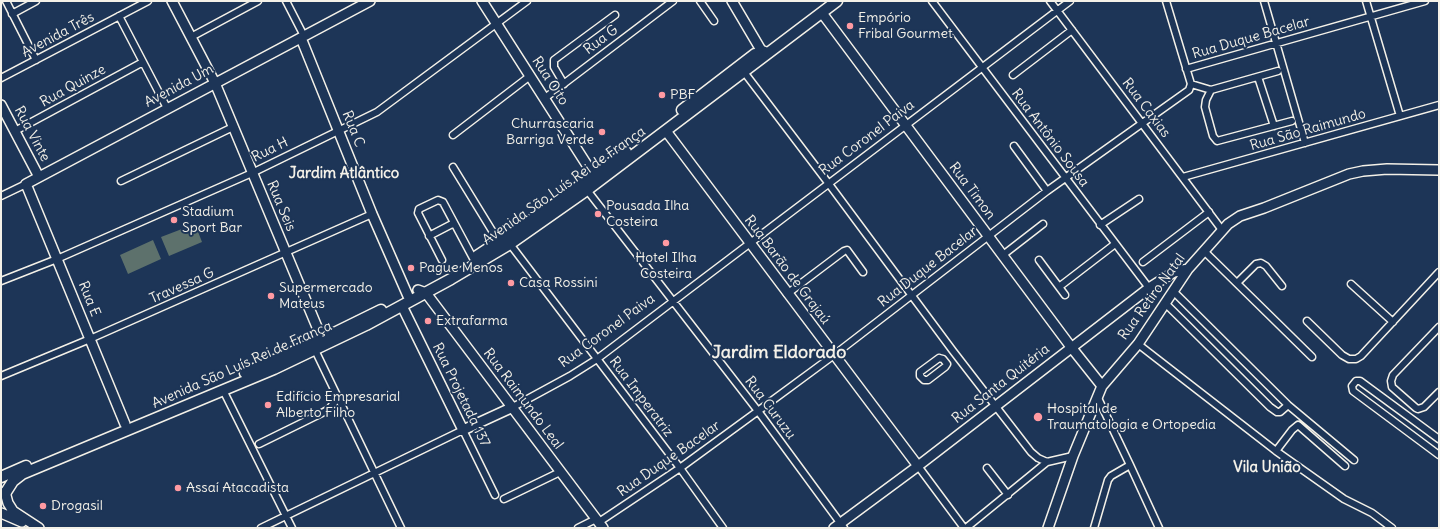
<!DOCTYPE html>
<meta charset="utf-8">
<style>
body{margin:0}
#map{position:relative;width:1440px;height:529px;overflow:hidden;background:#1d3557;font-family:Delius,sans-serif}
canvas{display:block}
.frame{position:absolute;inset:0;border:2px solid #f4f1e8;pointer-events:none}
</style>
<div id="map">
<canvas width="1440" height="529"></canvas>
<div class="frame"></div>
</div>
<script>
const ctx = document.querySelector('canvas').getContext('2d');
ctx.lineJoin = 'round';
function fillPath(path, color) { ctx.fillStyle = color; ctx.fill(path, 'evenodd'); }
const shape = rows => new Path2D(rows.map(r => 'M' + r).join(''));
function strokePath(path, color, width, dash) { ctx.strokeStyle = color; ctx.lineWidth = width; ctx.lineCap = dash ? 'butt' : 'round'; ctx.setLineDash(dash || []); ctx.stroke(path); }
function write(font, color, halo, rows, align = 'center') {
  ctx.font = font + ' Delius,sans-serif'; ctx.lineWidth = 4; ctx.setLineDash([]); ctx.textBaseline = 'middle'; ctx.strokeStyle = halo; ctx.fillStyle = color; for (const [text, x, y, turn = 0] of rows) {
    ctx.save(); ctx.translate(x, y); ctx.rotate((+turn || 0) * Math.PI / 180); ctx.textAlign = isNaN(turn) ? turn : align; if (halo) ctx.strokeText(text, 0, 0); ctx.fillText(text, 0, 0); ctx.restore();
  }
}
fillPath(shape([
 [195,224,202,242,169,256,161,237],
 [153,240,161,259,128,274,120,255]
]), '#5d716c');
const street = shape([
 [6,1,36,60],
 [286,1,304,36],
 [700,1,714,21],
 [932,1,1149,288],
 [1050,1,1222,230],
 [1264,1,1305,143],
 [1366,1,1400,116],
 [12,14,36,1],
 [119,16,167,108],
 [191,37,258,1],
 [1186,69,1425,1],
 [744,72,829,184,953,351,1031,452,1038,458,1047,462,1073,456],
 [1013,75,1072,30],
 [1258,77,1274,126],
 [1,78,148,1],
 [564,84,554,67,554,60,615,15],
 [1191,84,1211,90,1278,71],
 [1211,90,1206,100,1205,107,1213,136,1217,141,1292,121],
 [545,98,673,1],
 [15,131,143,62],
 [453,135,530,76],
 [1014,146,1047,191],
 [453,167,499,242],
 [1183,177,1439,105],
 [121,181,233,127],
 [587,190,758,411,844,528],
 [1,196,26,184],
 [1100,225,1139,199],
 [429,236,454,223],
 [510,244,680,468,723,528],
 [1204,251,1312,357],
 [1003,255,1043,224],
 [442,260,418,213,419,209,438,200,443,202,473,258],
 [1039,260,1065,295],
 [1143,262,1209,212],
 [1,281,57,259,252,173,377,112,527,1],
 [1237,283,1256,264,1261,263,1266,266,1282,286],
 [1351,284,1393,322],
 [1059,287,1115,244],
 [1173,291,1288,405,1354,460],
 [787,294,844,251,847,250,863,272],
 [1165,303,1270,407,1277,412,1280,412,1288,405],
 [1307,321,1342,355,1349,359,1356,359,1361,356,1439,272],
 [1439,327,1393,375,1391,381,1392,387,1416,408,1418,409,1424,407,1439,392],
 [1138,344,1276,451,1344,499,1372,513,1392,528],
 [315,350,401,528],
 [939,358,943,359,947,364,945,367,928,380,924,380,920,376,920,372,939,358],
 [1,376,90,339,372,214],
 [223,390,292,528],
 [1097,396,1130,465,1159,528],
 [513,407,570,376,597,359,1070,1],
 [1439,439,1360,381,1356,381,1352,386,1353,391,1439,455],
 [259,444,322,413,329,409,338,398],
 [1276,451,1292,430,1298,425,1345,466],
 [918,466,964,528],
 [987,468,1008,495],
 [504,499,560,472],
 [599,522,680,468,758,411,834,355,1047,191,1189,90,1191,84,1166,1],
 [261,528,463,430,495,495],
 [578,528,596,519],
 [966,528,1047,462],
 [1094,528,1108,480,1111,476,1130,465]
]);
const secondary = shape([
 [172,1,215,83,322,339],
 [482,1,594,176],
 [732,1,761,50,768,53],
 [822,13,1071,347,1102,386],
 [301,38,372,214,408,296],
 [1,105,39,177],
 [666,131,918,466],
 [418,290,426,293,603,528],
 [402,306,463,430,513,407],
 [125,424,26,184,370,1],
 [5,492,8,503,13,511,39,528],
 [1,513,22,522],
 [834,528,918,466,1149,288,1174,272,1188,269],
 [1048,528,1073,456,1102,386,1138,344,1188,269,1228,224,1240,216,1264,208,1349,174,1363,171,1387,169,1439,170]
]);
const primary = shape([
 [682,110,755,54],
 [477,256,545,211,626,152],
 [245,373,322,339,381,310],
 [1,477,26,466],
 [6,492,13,481,22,474,274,369,366,325,451,279,510,244,587,190,837,1]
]);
strokePath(street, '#f4f1e8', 9);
strokePath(secondary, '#f4f1e8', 12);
strokePath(primary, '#f4f1e8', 13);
strokePath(street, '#1d3557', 6);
strokePath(secondary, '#1d3557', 9);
strokePath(primary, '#1d3557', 10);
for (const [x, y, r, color] of [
 [850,26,4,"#ff9aa2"],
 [662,95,4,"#ff9aa2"],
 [602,132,4,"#ff9aa2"],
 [598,214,4,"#ff9aa2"],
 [174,220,4,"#ff9aa2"],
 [666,243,4,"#ff9aa2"],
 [411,268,4,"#ff9aa2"],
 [511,283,4,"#ff9aa2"],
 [271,296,4,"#ff9aa2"],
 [428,321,4,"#ff9aa2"],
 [268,405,4,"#ff9aa2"],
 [1038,417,5,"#ff9aa2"],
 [178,488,4,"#ff9aa2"],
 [43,506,4,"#ff9aa2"]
]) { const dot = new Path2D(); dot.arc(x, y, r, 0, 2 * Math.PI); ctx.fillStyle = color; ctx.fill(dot); strokePath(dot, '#1d3557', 1.5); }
write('14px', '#f4f1e8', '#1d3557', [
 ["Empório",858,18],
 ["Fribal Gourmet",858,34],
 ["PBF",670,95],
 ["Churrascaria",594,124,"right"],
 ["Barriga Verde",594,140,"right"],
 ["Pousada Ilha",606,206],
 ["Costeira",606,222],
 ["Stadium",182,212],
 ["Sport Bar",182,228],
 ["Hotel Ilha",666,258,"center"],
 ["Costeira",666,274,"center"],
 ["Pague Menos",419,268],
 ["Casa Rossini",519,283],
 ["Supermercado",279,288],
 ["Mateus",279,304],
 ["Extrafarma",436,321],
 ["Edifício Empresarial",276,397],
 ["Alberto Filho",276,413],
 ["Hospital de",1047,409],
 ["Traumatologia e Ortopedia",1047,425],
 ["Assaí Atacadista",186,488],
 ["Drogasil",51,506]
], 'left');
write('14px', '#f4f1e8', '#1d3557', [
 ["Avenida Três",58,35,-28],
 ["Rua Duque Bacelar",1251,38,-16],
 ["Rua G",601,40,-37],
 ["Rua Oito",550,81,57],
 ["Rua Quinze",73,86,-29],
 ["Avenida Um",179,86,-28],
 ["Rua Caxias",1146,108,53],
 ["Rua C",353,129,68],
 ["Rua São Raimundo",1308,130,-16],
 ["Rua Vinte",32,134,62],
 ["Rua Coronel Paiva",867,138,-37],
 ["Rua Antônio Sousa",1050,138,53],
 ["Rua H",270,150,-26],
 ["Avenida São Luís Rei de França",564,186,-35],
 ["Rua Timon",972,191,53],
 ["Rua Seis",281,206,67],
 ["Rua Duque Bacelar",928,267,-38],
 ["Rua Barão de Grajaú",787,270,53],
 ["Travessa G",182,286,-24],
 ["Rua Retiro Natal",1152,297,-54],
 ["Rua E",89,299,68],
 ["Rua Coronel Paiva",607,331,-36],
 ["Avenida São Luís Rei de França",242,365,-24],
 ["Rua Santa Quitéria",1001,384,-38],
 ["Rua Projetada 137",461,395,64],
 ["Rua Imperatriz",641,397,53],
 ["Rua Raimundo Leal",523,399,53],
 ["Rua Curuzu",770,408,53],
 ["Rua Duque Bacelar",669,459,-35]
]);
write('bold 15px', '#f4f1e8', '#1d3557', [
 ["Jardim Atlântico",344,174],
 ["Vila União",1267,468]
]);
write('bold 18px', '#f4f1e8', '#1d3557', [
 ["Jardim Eldorado",779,353]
]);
</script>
